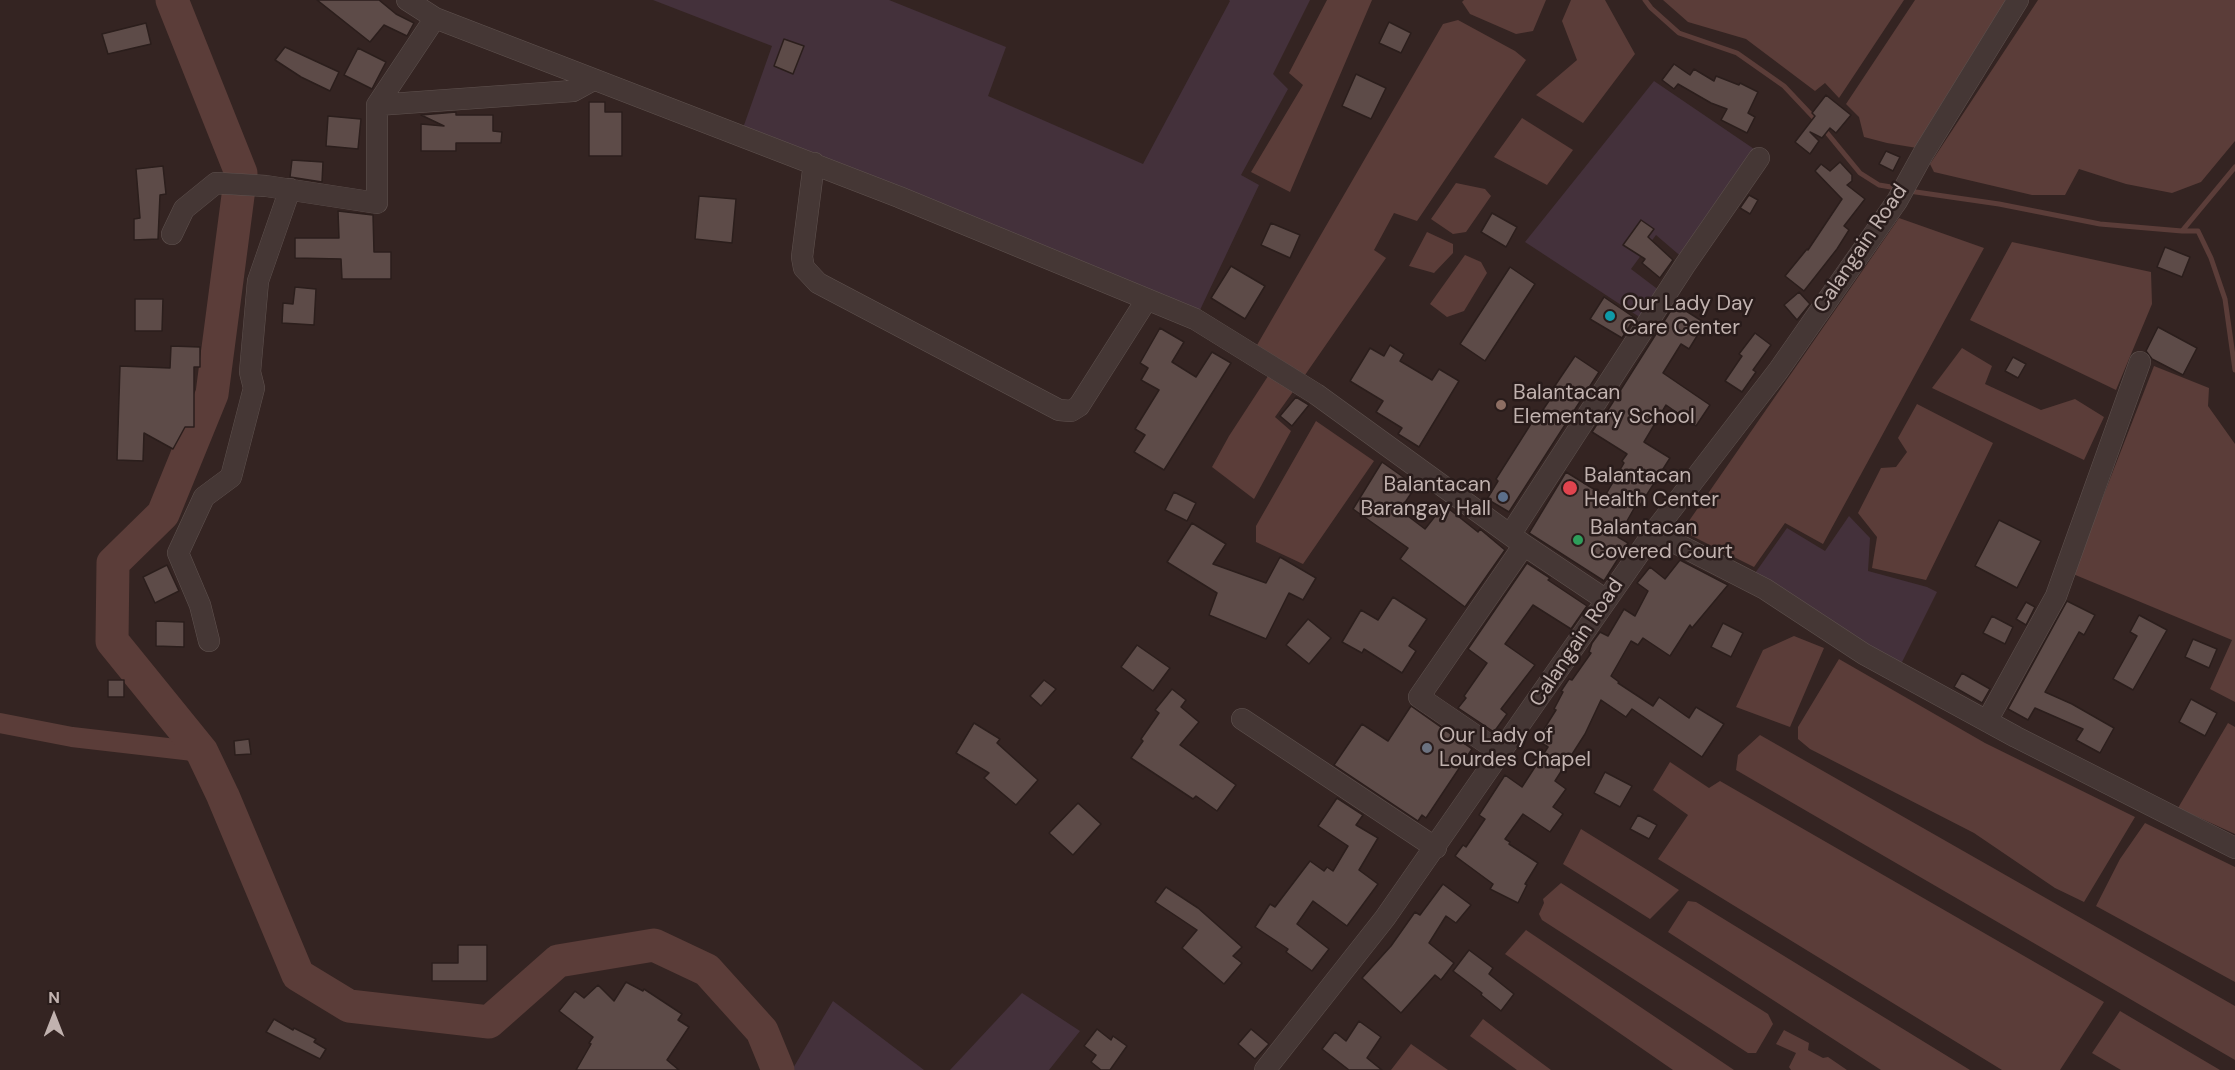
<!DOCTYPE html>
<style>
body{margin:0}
#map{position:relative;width:2235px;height:1070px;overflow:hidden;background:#342422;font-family:"DM Sans",sans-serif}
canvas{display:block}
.north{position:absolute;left:24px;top:986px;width:60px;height:60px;-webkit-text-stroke:4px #291c1b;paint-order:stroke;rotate:0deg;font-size:16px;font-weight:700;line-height:24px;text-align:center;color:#c1b2af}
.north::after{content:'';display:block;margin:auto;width:21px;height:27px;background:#c1b2af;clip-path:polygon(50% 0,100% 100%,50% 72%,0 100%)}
</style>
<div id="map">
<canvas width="2235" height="1070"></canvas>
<div class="north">N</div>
</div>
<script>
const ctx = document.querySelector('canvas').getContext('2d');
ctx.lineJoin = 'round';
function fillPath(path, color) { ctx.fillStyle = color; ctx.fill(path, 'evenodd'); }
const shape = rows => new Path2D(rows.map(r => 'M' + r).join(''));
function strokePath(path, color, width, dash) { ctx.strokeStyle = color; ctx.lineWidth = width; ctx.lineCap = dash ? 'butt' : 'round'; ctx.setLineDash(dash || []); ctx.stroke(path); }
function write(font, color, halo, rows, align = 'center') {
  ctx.font = font + ' "DM Sans",sans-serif'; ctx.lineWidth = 5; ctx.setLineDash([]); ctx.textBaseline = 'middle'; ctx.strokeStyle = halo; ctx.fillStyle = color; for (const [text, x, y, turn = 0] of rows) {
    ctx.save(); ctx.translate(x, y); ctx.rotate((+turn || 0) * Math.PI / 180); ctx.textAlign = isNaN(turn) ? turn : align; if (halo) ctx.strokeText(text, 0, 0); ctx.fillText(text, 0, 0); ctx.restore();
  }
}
fillPath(shape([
 [653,0,889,0,1006,47,988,96,1143,164,1230,1,1229,0,1310,0,1273,74,1288,89,1241,175,1259,185,1200,310,743,128,772,46],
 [1654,81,1757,151,1684,259,1656,235,1631,269,1660,291,1644,320,1525,242],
 [1849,516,1870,538,1868,571,1927,587,1937,592,1901,664,1753,576,1787,528,1825,551],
 [1022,993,1080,1031,1049,1070,950,1070],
 [833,1001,924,1070,792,1070]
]), '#44313b');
fillPath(shape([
 [1327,0,1372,0,1290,192,1251,172,1303,85,1289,73],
 [1464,0,1546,0,1533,31,1516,34,1470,14,1462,2],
 [1571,0,1605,0,1635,54,1583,123,1536,95,1577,60,1562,21],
 [1663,0,1904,0,1839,98,1825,83,1815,91,1746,39,1688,22],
 [1915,0,2011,0,1917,148,1887,143,1864,137,1859,117,1846,104],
 [2038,0,2235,0,2235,141,2201,182,2172,193,2126,184,2079,169,2065,195,2032,195,1934,172,1930,164],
 [1458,20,1515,51,1526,60,1417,221,1394,213,1374,250,1386,258,1305,375,1257,345,1443,24],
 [1522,118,1573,150,1547,185,1494,157],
 [1456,183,1485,189,1491,196,1466,232,1453,234,1431,219],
 [1899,218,1984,248,1823,544,1785,523,1754,567,1682,531],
 [1427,232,1453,244,1453,253,1434,273,1409,266],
 [2012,242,2151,272,2152,304,2116,390,1970,320],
 [1465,255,1481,262,1487,273,1464,311,1447,317,1430,304],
 [1962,348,1992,366,1985,384,2041,410,2075,399,2104,417,2084,460,1932,388],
 [2154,366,2209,388,2208,406,2235,444,2235,702,2210,689,2232,640,2073,574],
 [1270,373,1295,389,1275,417,1291,431,1254,499,1212,467,1229,436],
 [1917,404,1993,443,1926,580,1872,568,1877,537,1858,513,1881,468,1896,467,1907,452,1898,438],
 [1316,421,1374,461,1303,564,1256,542,1256,526],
 [1794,636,1824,648,1790,727,1736,707,1763,650],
 [1839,659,1985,743,2135,817,2084,902,2055,888,1974,833,1810,749,1798,739,1798,727],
 [2228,723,2235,727,2235,834,2178,808],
 [1760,735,2235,1006,2235,1060,1736,770,1738,755],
 [1670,762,1709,788,1720,781,2104,1002,2060,1070,2002,1070,1658,859,1688,815,1653,790],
 [2145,823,2235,867,2235,982,2096,906,2120,859],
 [1581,829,1649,871,1679,890,1650,919,1563,864],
 [1561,883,1768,1014,1773,1024,1756,1053,1748,1053,1542,920,1539,914,1544,903,1543,899],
 [1688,901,1696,902,1970,1070,1881,1070,1668,932],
 [1526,930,1734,1070,1673,1070,1505,954],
 [2120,1011,2220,1070,2121,1070,2092,1053],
 [1483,1019,1496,1029,1551,1070,1517,1070,1470,1036],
 [1784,1030,1809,1043,1808,1050,1823,1058,1828,1057,1847,1070,1791,1070,1789,1067,1796,1053,1776,1044],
 [1411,1044,1448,1070,1391,1070]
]), '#5b3d39');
strokePath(shape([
 [1645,0,1651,8,1679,33,1737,53,1784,86,1817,121],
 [1823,128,1860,173,1879,185,1897,188],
 [2235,167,2182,231,2198,231,2211,258,2225,299,2235,370],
 [1909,191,1999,204,2100,224,2182,231]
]), '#5b3d39', 5);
strokePath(shape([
 [0,723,72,737,202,752]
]), '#5b3d39', 20);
strokePath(shape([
 [172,0,241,173,212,394,163,514,113,563,112,641,202,752,223,796,298,975,349,1006,489,1022,558,961,654,945,707,970,762,1031,778,1070]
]), '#5b3d39', 33);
const building = shape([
 [317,0,379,0,396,14,414,23,407,36,384,25,370,42,317,0],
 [1389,22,1411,33,1401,53,1379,43,1389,22],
 [146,23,151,44,108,54,102,34,146,23],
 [784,39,804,46,793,74,774,66,784,39],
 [285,47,339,72,330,91,301,77,275,60,285,47],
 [358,48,386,62,372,89,344,75,358,48],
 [1674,64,1690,75,1694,69,1714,81,1716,76,1739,85,1740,83,1758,92,1748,113,1755,117,1747,133,1721,120,1727,109,1711,103,1678,84,1674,89,1662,80,1674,64],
 [1356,74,1386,88,1371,119,1342,106,1356,74],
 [1826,95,1851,115,1836,133,1830,128,1822,138,1810,132,1819,141,1810,154,1795,142,1815,116,1812,113,1826,95],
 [589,102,605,102,605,112,622,112,622,156,589,156,589,102],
 [456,112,456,115,493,115,493,131,502,132,501,143,456,143,456,151,421,151,421,124,444,126,421,115,456,112],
 [328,116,361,119,358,149,326,146,328,116],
 [1886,151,1900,157,1893,171,1879,164,1886,151],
 [292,160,323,162,322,182,290,177,292,160],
 [1840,162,1852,175,1852,181,1847,185,1865,199,1844,226,1849,230,1837,249,1804,291,1785,276,1807,249,1808,250,1842,199,1815,171,1821,164,1830,171,1840,162],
 [163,166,166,194,160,195,158,239,134,240,134,219,140,218,136,169,163,166],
 [1749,195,1758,200,1750,214,1740,208,1749,195],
 [699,196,736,199,732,243,695,239,699,196],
 [338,211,373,215,374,252,391,252,391,279,342,279,341,259,295,258,295,238,339,238,338,211],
 [1492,213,1517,227,1506,247,1481,232,1492,213],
 [1641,220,1654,229,1648,237,1673,260,1660,278,1642,263,1645,259,1623,245,1641,220],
 [1271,223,1300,235,1290,258,1261,245,1271,223],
 [2165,247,2190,257,2182,277,2157,267,2165,247],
 [1231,266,1265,286,1245,319,1211,298,1231,266],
 [1510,267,1535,284,1485,361,1460,344,1510,267],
 [295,287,316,289,314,325,282,323,283,303,293,304,295,287],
 [1799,292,1810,304,1797,320,1784,305,1799,292],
 [1604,297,1635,318,1622,338,1590,319,1604,297],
 [135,299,163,299,162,331,135,331,135,299],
 [1675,304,1705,323,1689,349,1681,344,1663,373,1710,405,1696,426,1666,405,1644,442,1670,458,1639,507,1636,505,1618,537,1628,543,1604,581,1529,533,1566,472,1605,496,1624,463,1622,461,1627,454,1592,432,1605,412,1606,413,1675,304],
 [2158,327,2197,348,2183,375,2152,359,2146,351,2158,327],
 [1160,328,1184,342,1172,362,1196,377,1212,352,1231,363,1164,470,1134,452,1145,435,1135,429,1159,390,1141,380,1148,368,1140,363,1160,328],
 [1755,333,1771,345,1753,370,1756,372,1742,392,1725,381,1742,356,1739,354,1755,333],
 [1390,345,1404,354,1400,361,1432,380,1439,369,1459,381,1419,447,1398,434,1402,428,1376,412,1383,401,1350,381,1370,348,1384,356,1390,345],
 [171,346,200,347,200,367,194,367,194,427,185,427,173,449,144,433,143,461,117,460,120,366,170,368,171,346],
 [1575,356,1599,372,1509,512,1487,499,1498,481,1496,479,1534,419,1536,420,1553,395,1550,393,1575,356],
 [2013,357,2026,364,2018,378,2005,371,2013,357],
 [1296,397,1309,405,1292,426,1280,416,1296,397],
 [1382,462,1416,486,1400,510,1425,529,1444,505,1478,532,1480,529,1505,550,1465,607,1400,559,1408,548,1353,509,1382,462],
 [1174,492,1196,503,1187,521,1165,510,1174,492],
 [1999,520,2041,541,2017,588,1975,566,1999,520],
 [1192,523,1226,544,1213,564,1266,583,1280,557,1316,578,1303,600,1289,593,1266,639,1209,615,1217,593,1167,562,1192,523],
 [1680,560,1728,585,1692,628,1690,625,1670,656,1643,638,1638,645,1631,641,1611,676,1619,682,1618,683,1653,706,1659,697,1689,718,1696,707,1724,724,1702,757,1632,709,1626,717,1601,700,1585,734,1555,781,1566,789,1553,807,1563,814,1550,832,1523,814,1505,839,1510,842,1509,844,1538,863,1525,884,1527,885,1518,903,1490,889,1493,884,1455,856,1463,845,1466,847,1485,819,1479,815,1505,775,1522,787,1548,747,1537,740,1556,710,1554,709,1563,692,1561,691,1569,679,1572,680,1591,653,1589,652,1592,643,1600,632,1608,636,1624,609,1635,616,1648,591,1637,583,1650,567,1665,579,1680,560],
 [1527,563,1550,578,1548,580,1587,606,1571,629,1533,605,1505,644,1535,665,1501,709,1507,714,1494,732,1458,708,1466,698,1464,696,1487,663,1468,649,1527,563],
 [167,565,179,591,155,603,143,577,167,565],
 [1393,597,1427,619,1409,646,1416,651,1402,673,1364,649,1362,653,1342,642,1361,610,1378,620,1393,597],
 [2067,601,2095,615,2084,635,2079,632,2045,692,2072,704,2114,728,2100,753,2076,740,2083,729,2035,708,2028,720,2008,709,2067,601],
 [2026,602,2035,607,2026,625,2016,619,2026,602],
 [2139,615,2167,630,2133,690,2113,679,2137,636,2130,632,2139,615],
 [1992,616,2013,627,2005,644,1983,633,1992,616],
 [1308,619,1331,638,1309,664,1286,645,1308,619],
 [156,621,184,622,184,647,156,646,156,621],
 [1723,623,1743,633,1731,657,1711,647,1723,623],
 [2193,639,2217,649,2209,668,2185,657,2193,639],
 [1137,645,1170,668,1153,691,1121,667,1137,645],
 [1962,673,1990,689,1982,703,1954,687,1962,673],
 [108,680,124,680,124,697,108,697,108,680],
 [1044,680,1056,689,1041,706,1030,696,1044,680],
 [1172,689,1186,700,1181,707,1199,722,1180,745,1236,785,1217,811,1196,796,1193,799,1131,758,1143,741,1141,739,1159,713,1155,710,1172,689],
 [2191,699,2217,713,2205,736,2179,722,2191,699],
 [1411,706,1472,749,1426,818,1422,815,1418,821,1334,765,1362,724,1388,741,1411,706],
 [974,723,1000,739,997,743,1038,780,1016,805,984,778,989,773,956,753,974,723],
 [249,739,251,754,235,755,234,741,249,739],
 [1605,772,1632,786,1620,807,1594,793,1605,772],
 [1337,798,1363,815,1356,825,1378,838,1359,870,1378,884,1347,926,1313,901,1297,924,1329,949,1312,971,1286,952,1288,949,1255,927,1270,904,1275,907,1310,861,1324,871,1327,867,1333,871,1348,846,1318,826,1337,798],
 [1078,803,1101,824,1073,855,1049,833,1078,803],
 [1638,815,1657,825,1649,839,1630,829,1638,815],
 [1443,884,1471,905,1456,923,1446,916,1429,943,1454,963,1441,980,1435,975,1401,1013,1362,978,1391,946,1415,912,1420,915,1443,884],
 [1166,887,1198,908,1242,947,1233,956,1242,963,1224,984,1182,948,1197,930,1155,902,1166,887],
 [458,945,487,945,487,981,432,981,432,963,458,963,458,945],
 [1469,950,1493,968,1489,974,1514,994,1501,1011,1481,995,1482,993,1453,971,1469,950],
 [626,982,643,991,644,989,682,1014,678,1020,689,1027,667,1060,679,1070,576,1070,591,1044,589,1043,593,1037,559,1011,575,991,584,998,598,985,614,1001,626,982],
 [274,1019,293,1030,294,1028,316,1039,314,1042,326,1049,320,1059,266,1032,274,1019],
 [1359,1021,1381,1037,1367,1058,1382,1070,1349,1070,1322,1049,1335,1032,1346,1041,1359,1021],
 [1097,1029,1111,1040,1113,1036,1127,1046,1110,1070,1101,1070,1091,1062,1096,1055,1084,1046,1097,1029],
 [1251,1029,1269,1044,1255,1059,1238,1044,1251,1029]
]);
fillPath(building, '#5d4b48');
strokePath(building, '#2b1e1c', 1.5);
const minor = shape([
 [407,0,435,18,899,197,1195,319,1316,394,1524,545,1606,600],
 [377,105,435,18],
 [814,163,802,257,804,268,818,283,1059,410,1071,411,1079,406,1147,299],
 [172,234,184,209,216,183,266,186,377,203,377,105,573,91,593,80],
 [1654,532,1765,589,1864,654,2016,737,2235,848],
 [1510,535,1685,265,1759,158],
 [209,641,200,605,178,553,204,497,231,477,254,388,250,372,258,281,290,189],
 [1242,719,1436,848],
 [1987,721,2056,596,2140,362],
 [1501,753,1419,697,1524,545],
 [1265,1070,1385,918,1654,532,1778,371,1897,201,1923,154,2018,0]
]);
strokePath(minor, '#5f524f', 22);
strokePath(minor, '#453735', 21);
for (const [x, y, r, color] of [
 [1610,316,6,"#0f9aa8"],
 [1501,405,6,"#8d6e63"],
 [1570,488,8,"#e0444e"],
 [1503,497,6,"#5c6f8a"],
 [1578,540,6,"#2e9e5b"],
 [1427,748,6,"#6b7280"]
]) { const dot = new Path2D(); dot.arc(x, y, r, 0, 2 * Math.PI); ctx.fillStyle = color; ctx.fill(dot); strokePath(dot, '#291c1b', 2); }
write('21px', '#c1b2af', '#291c1b', [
 ["Calangain Road",1861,249,-56],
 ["Calangain Road",1577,643,-56]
]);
write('21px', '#c1b2af', '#291c1b', [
 ["Our Lady Day",1622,304],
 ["Care Center",1622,328],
 ["Balantacan",1513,393],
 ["Elementary School",1513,417],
 ["Balantacan",1584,476],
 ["Health Center",1584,500],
 ["Balantacan",1491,485,"right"],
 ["Barangay Hall",1491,509,"right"],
 ["Balantacan",1590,528],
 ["Covered Court",1590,552],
 ["Our Lady of",1439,736],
 ["Lourdes Chapel",1439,760]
], 'left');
</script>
